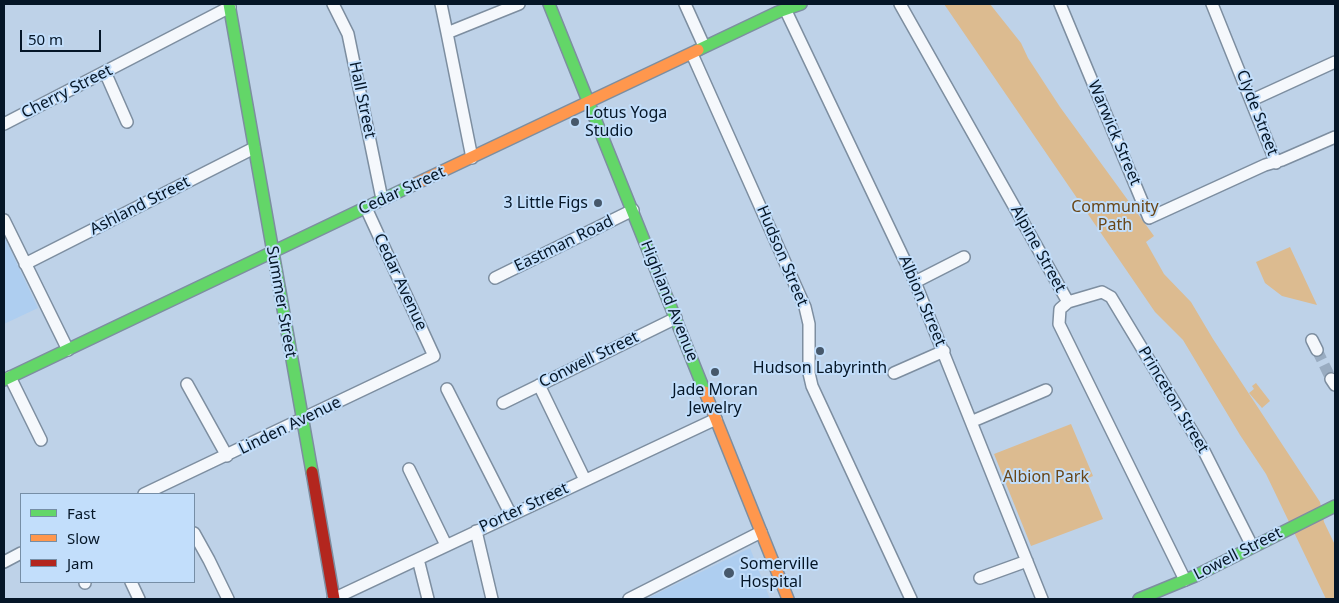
<!DOCTYPE html>
<style>
body{margin:0}
#map{position:relative;width:1339px;height:603px;overflow:hidden;background:#bed2e8;font-family:"Noto Sans",sans-serif}
canvas{display:block}
.frame{position:absolute;inset:0;border:5px solid #051627;pointer-events:none}
.legend{position:absolute;left:20px;top:493px;width:175px;height:90px;box-sizing:border-box;background:#c2defb;border:1px solid #768ea6;margin:0;padding:6px 9px;list-style:none;font-size:15px;color:#051627}
.legend li{display:flex;align-items:center;gap:10px;height:25px}
.legend b{width:25px;border:1px solid #768ea6}
.scale{position:absolute;left:20px;top:30px;width:81px;height:22px;box-sizing:border-box;border:2px solid #051627;border-top:0;padding-left:6px;font-size:15px;line-height:18px;white-space:nowrap;color:#051627;-webkit-text-stroke:4px #c2defb;paint-order:stroke}
</style>
<div id="map">
<canvas width="1339" height="603"></canvas>
<div class="frame"></div>
<ul class="legend">
<li><b style="height:6px;background:#63d668"></b>Fast</li>
<li><b style="height:6px;background:#ff974d"></b>Slow</li>
<li><b style="height:6px;background:#b3261e"></b>Jam</li>
</ul>
<div class="scale">50 m</div>
</div>
<script>
const ctx = document.querySelector('canvas').getContext('2d');
ctx.lineJoin = 'round';
function fillPath(path, color) { ctx.fillStyle = color; ctx.fill(path, 'evenodd'); }
const shape = rows => new Path2D(rows.map(r => 'M' + r).join(''));
function strokePath(path, color, width, dash) { ctx.strokeStyle = color; ctx.lineWidth = width; ctx.lineCap = dash ? 'butt' : 'round'; ctx.setLineDash(dash || []); ctx.stroke(path); }
function write(font, color, halo, rows, align = 'center') {
  ctx.font = font + ' "Noto Sans",sans-serif'; ctx.lineWidth = 4; ctx.setLineDash([]); ctx.textBaseline = 'middle'; ctx.strokeStyle = halo; ctx.fillStyle = color; for (const [text, x, y, turn = 0] of rows) {
    ctx.save(); ctx.translate(x, y); ctx.rotate((+turn || 0) * Math.PI / 180); ctx.textAlign = isNaN(turn) ? turn : align; if (halo) ctx.strokeText(text, 0, 0); ctx.fillText(text, 0, 0); ctx.restore();
  }
}
fillPath(shape([
 [4,236,38,308,4,324],
 [750,548,770,599,646,599]
]), '#aecef0');
fillPath(shape([
 [944,4,990,4,1021,43,1028,58,1060,107,1154,236,1146,242,1164,274,1191,302,1213,339,1320,502,1324,522,1335,545,1335,599,1326,599,1266,474,1240,435,1183,340,1155,312],
 [1290,247,1317,305,1282,296,1265,283,1256,262],
 [1256,383,1270,401,1262,408,1249,393,1254,389,1252,386],
 [1071,424,1093,476,1086,479,1103,519,1031,546,994,454]
]), '#dcbb90');
strokePath(shape([
 [1317,350,1331,379]
]), '#99acc1', 11, [11, 5.5]);
const street = shape([
 [333,4,348,34,382,199],
 [441,4,447,33],
 [685,4,704,46],
 [900,4,1068,302],
 [1060,4,1149,218,1265,165,1282,160,1335,137],
 [1212,4,1276,163],
 [786,11,915,282,1042,599],
 [692,54,805,307,809,324,809,373,812,386,911,599],
 [105,72,127,122],
 [1252,100,1335,62],
 [4,124,230,7],
 [472,158,447,33,519,4],
 [4,220,68,350],
 [25,264,254,148],
 [495,278,633,210],
 [915,282,964,257],
 [1312,340,1317,350],
 [894,373,944,351],
 [10,377,41,440],
 [1331,379,1335,385],
 [187,384,227,456],
 [539,385,585,480],
 [447,389,511,515],
 [503,403,676,318],
 [973,421,1046,390],
 [409,469,446,545],
 [144,494,434,356,366,208],
 [476,531,492,599],
 [194,533,209,560,228,599],
 [418,559,428,599],
 [4,562,21,553],
 [980,578,1027,561],
 [1185,580,1059,324,1060,309,1068,302,1102,292,1111,297,1204,451,1252,546],
 [85,582,85,583],
 [131,582,139,599],
 [333,599,716,419],
 [629,599,761,532]
]);
const fast = shape([
 [229,4,312,472],
 [549,4,705,392],
 [698,50,778,12,801,4],
 [4,380,413,185],
 [1139,599,1195,576,1335,506]
]);
const slow = shape([
 [413,185,698,50],
 [705,392,788,599]
]);
const jam = shape([
 [312,472,334,599]
]);
strokePath(street, '#7d8ea0', 14);
strokePath(fast, '#7d8ea0', 14);
strokePath(slow, '#7d8ea0', 14);
strokePath(jam, '#7d8ea0', 14);
strokePath(street, '#f5f8fc', 11);
strokePath(fast, '#63d668', 11);
strokePath(slow, '#ff974d', 11);
strokePath(jam, '#b3261e', 11);
for (const [x, y, r, color] of [
 [575,122,5,"#46586b"],
 [598,203,5,"#46586b"],
 [820,351,5,"#46586b"],
 [715,372,5,"#46586b"],
 [729,573,6,"#46586b"]
]) { const dot = new Path2D(); dot.arc(x, y, r, 0, 2 * Math.PI); ctx.fillStyle = color; ctx.fill(dot); strokePath(dot, '#c2defb', 2); }
write('16px', '#051627', '#c2defb', [
 ["Cherry Street",67,92,-27],
 ["Hall Street",362,100,78],
 ["Clyde Street",1257,113,69],
 ["Warwick Street",1114,133,67],
 ["Cedar Street",402,191,-25],
 ["Ashland Street",140,206,-27],
 ["Eastman Road",564,244,-26],
 ["Alpine Street",1038,249,61],
 ["Hudson Street",782,256,67],
 ["Cedar Avenue",400,282,65],
 ["Highland Avenue",669,301,68],
 ["Albion Street",922,301,67],
 ["Summer Street",281,302,80],
 ["Conwell Street",589,360,-26],
 ["Princeton Street",1173,400,59],
 ["Linden Avenue",290,426,-26],
 ["Porter Street",524,508,-25],
 ["Lowell Street",1238,554,-27]
]);
write('16px', '#051627', '#c2defb', [
 ["Lotus Yoga",585,113],
 ["Studio",585,131],
 ["3 Little Figs",588,203,"right"],
 ["Hudson Labyrinth",820,368,"center"],
 ["Jade Moran",715,390,"center"],
 ["Jewelry",715,408,"center"],
 ["Somerville",740,564],
 ["Hospital",740,582]
], 'left');
write('16px', '#694617', '#c2defb', [
 ["Community",1115,207],
 ["Path",1115,225],
 ["Albion Park",1046,477]
]);
</script>
